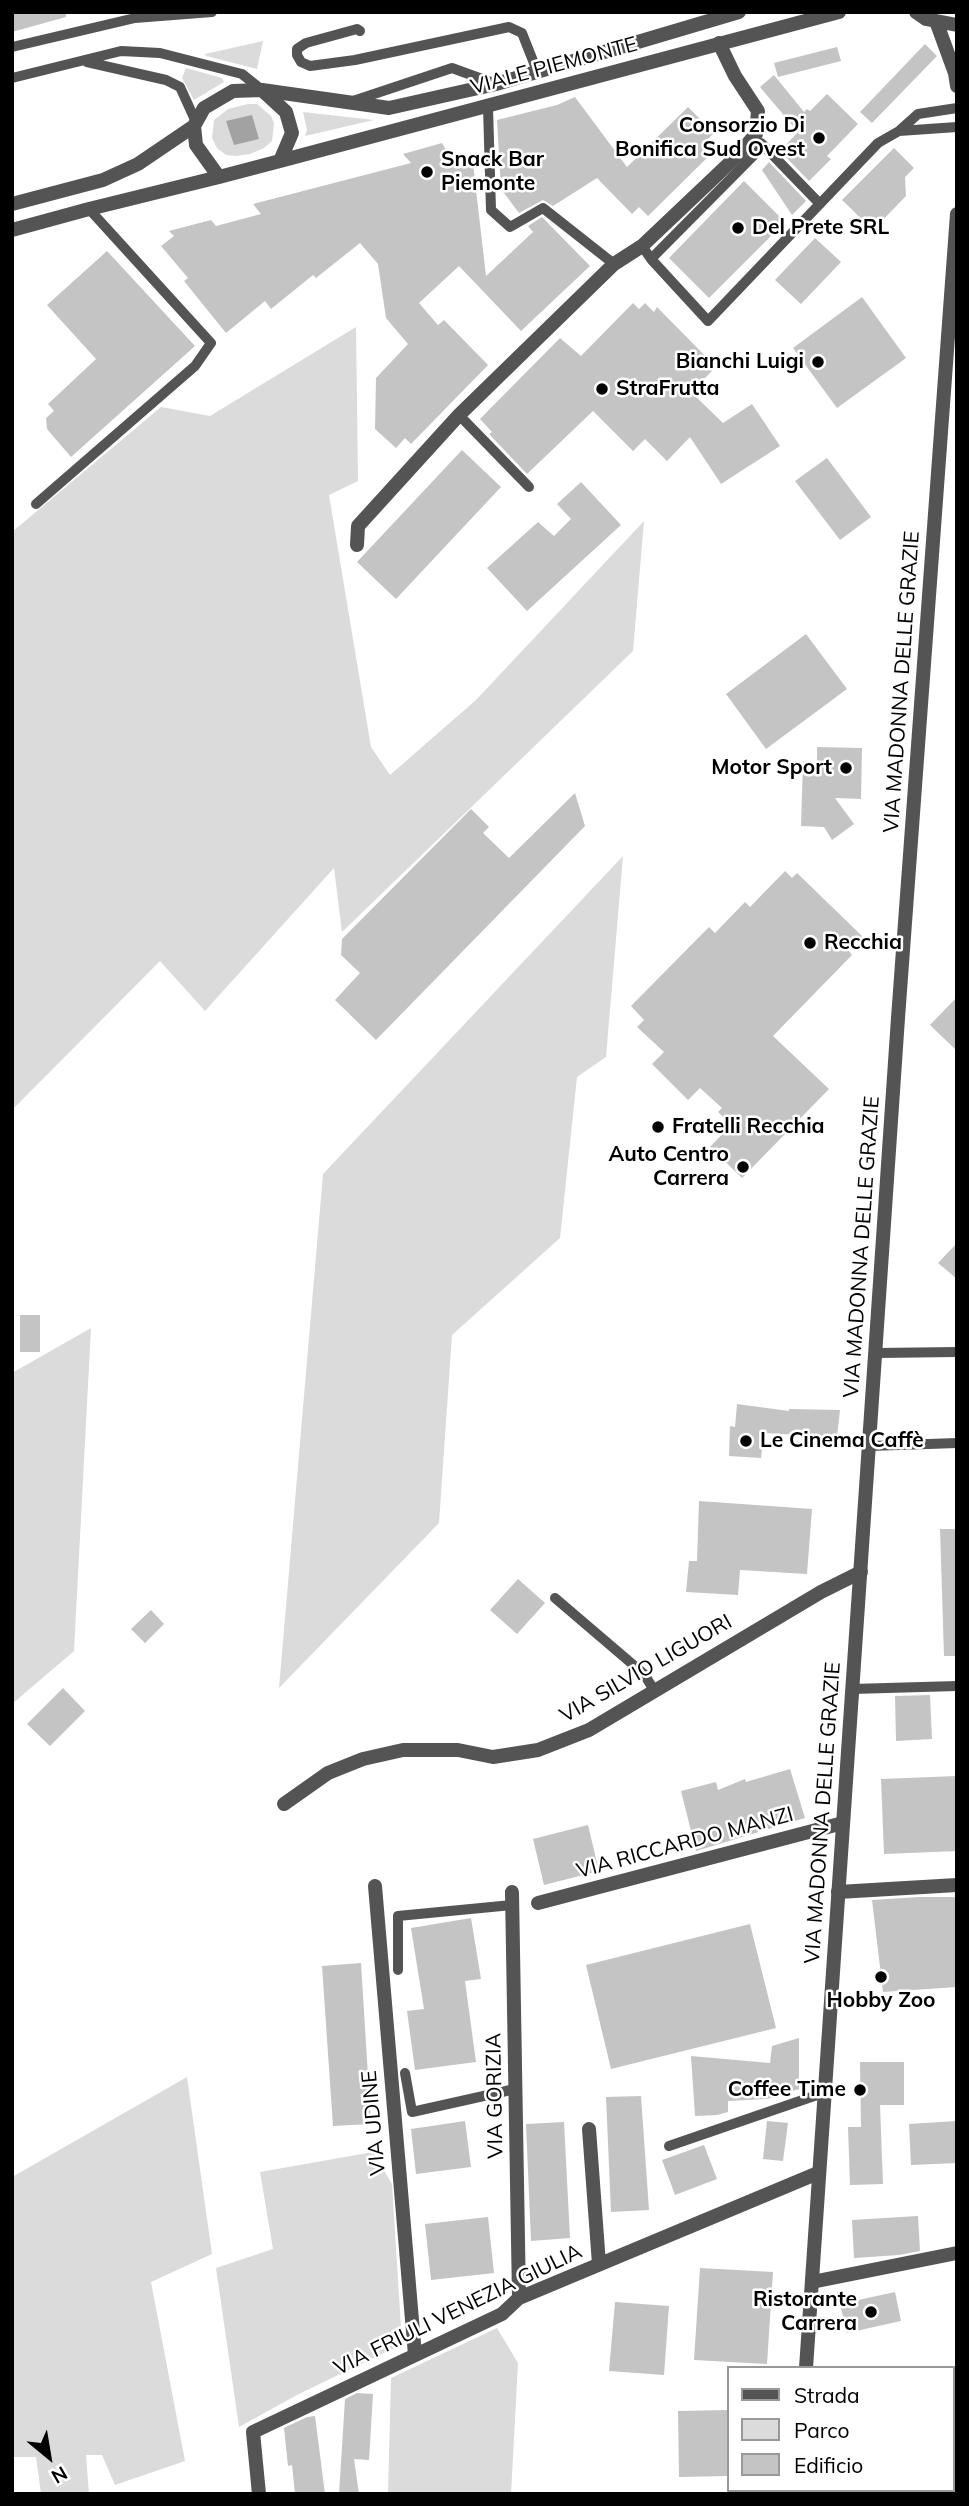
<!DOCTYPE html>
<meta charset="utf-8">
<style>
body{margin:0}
#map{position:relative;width:969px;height:2506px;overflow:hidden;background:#fff;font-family:Mulish,sans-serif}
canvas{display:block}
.frame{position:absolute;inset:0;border:14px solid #000;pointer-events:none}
.legend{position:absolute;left:727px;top:2366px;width:228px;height:126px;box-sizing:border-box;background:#fff;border:2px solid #999;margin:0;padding:9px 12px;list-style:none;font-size:21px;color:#000}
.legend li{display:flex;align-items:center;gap:14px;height:35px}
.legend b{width:35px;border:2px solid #999}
.north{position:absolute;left:14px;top:2422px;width:70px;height:70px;-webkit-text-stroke:5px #fff;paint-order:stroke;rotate:150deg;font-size:19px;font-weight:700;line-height:28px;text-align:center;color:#000}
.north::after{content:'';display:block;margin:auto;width:24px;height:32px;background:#000;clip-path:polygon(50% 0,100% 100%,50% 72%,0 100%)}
</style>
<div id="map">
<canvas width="969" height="2506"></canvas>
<div class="frame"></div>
<ul class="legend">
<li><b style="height:9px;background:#545454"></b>Strada</li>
<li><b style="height:19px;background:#dbdbdb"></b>Parco</li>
<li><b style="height:19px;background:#c4c4c4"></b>Edificio</li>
</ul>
<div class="north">N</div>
</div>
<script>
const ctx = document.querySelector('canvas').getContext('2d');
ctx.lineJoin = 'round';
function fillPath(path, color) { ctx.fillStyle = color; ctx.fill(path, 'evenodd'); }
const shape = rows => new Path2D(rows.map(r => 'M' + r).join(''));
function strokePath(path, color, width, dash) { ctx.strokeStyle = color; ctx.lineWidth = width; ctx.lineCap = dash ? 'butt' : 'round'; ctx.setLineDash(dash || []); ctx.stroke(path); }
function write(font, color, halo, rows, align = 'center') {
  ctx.font = font + ' Mulish,sans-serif'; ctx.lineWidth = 5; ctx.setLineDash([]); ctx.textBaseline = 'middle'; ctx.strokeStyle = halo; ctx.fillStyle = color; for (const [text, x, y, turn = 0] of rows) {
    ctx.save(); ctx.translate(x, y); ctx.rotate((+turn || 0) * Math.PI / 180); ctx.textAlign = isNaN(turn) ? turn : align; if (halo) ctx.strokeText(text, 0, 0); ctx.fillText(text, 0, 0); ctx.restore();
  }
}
fillPath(shape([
 [263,41,257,69,206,56,205,54],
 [186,68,222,78,224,82,194,100,182,78],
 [248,104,257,104,271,116,274,123,272,141,264,148,250,154,236,156,226,155,217,148,212,138,214,120,228,109],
 [303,112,374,120,305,136,307,130],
 [356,327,358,481,329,495,371,747,390,775,476,700,644,521,633,651,342,932,334,868,205,1011,160,961,12,1110,12,532,161,407,210,416],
 [623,856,606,1057,577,1077,560,1238,452,1335,439,1523,279,1688,323,1174],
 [91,1328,74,1651,12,1704,12,1373],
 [187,2077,212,2254,151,2282,185,2461,115,2485,102,2455,86,2455,89,2494,41,2494,36,2457,12,2457,12,2177],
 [373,2152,392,2184,402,2344,297,2395,239,2427,216,2268,273,2249,260,2172],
 [497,2328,518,2363,511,2494,388,2494,391,2378]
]), '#dbdbdb');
fillPath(shape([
 [252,115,259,139,234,145,226,121]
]), '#a2a2a2');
fillPath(shape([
 [12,12,66,12,66,17,12,32],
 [925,44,937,56,872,123,860,112],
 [837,47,841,61,778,77,774,63],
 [774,75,804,112,807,109,810,111,827,94,858,124,827,156,831,159,809,181,780,151,798,132,760,87],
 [575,97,627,167,688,107,714,133,706,141,715,150,648,216,639,207,632,214,597,178,553,206,543,200,519,213,501,189,497,120,557,105],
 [442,143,450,157,467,158,473,164,486,276,533,232,528,226,542,217,590,266,521,331,459,266,419,303,438,325,444,320,488,365,411,444,405,438,396,448,375,429,376,378,408,344,386,318,378,264,360,243,316,278,313,275,271,309,265,301,226,333,184,281,188,278,161,246,174,236,169,231,211,220,216,226,261,214,253,204,411,163,403,154],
 [894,148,914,168,905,177,906,196,873,230,842,200],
 [769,162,806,201,792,215,762,170],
 [744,181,785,222,709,298,669,258],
 [815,238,841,262,801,304,775,280],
 [107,251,195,346,71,457,47,429,46,418,54,411,48,404,96,359,47,305],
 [862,297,906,358,837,408,793,348],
 [633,303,639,309,645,303,654,312,657,307,716,367,691,392,723,423,752,404,780,446,721,484,690,437,667,461,645,439,633,451,593,411,527,474,489,434,492,432,480,419,560,338,581,356],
 [462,450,501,487,396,599,357,562],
 [827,458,871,517,840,540,795,481],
 [581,482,621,525,527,611,487,568,538,522,554,536,571,519,557,504],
 [806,634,847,689,766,749,726,694],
 [817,747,862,748,861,799,835,798,854,824,832,840,824,827,801,826,803,762,817,762],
 [575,793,585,826,376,1040,335,1000,360,973,341,955,342,939,471,809,489,827,483,833,509,858],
 [785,871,792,878,797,873,862,936,848,950,852,955,773,1036,829,1089,742,1178,710,1147,731,1125,718,1112,722,1108,700,1088,688,1100,652,1064,664,1052,637,1027,644,1020,631,1006,709,927,715,933,745,902,750,907],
 [957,997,957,1051,930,1025],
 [957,1243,957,1279,938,1263],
 [20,1315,40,1315,40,1352,20,1352],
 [737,1404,789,1411,789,1409,840,1410,837,1437,764,1433,761,1458,729,1456,730,1426,735,1427],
 [699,1501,812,1509,807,1574,740,1570,738,1595,686,1592,689,1561,697,1561],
 [940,1529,957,1529,957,1656,944,1656],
 [518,1579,545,1603,517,1634,490,1610],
 [151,1610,164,1624,145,1643,131,1629],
 [63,1688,85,1711,50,1746,27,1724],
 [930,1695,932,1739,896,1741,895,1696],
 [790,1769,805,1818,696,1851,681,1791,716,1782,718,1790,745,1779,746,1782],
 [957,1776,957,1851,884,1854,881,1779],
 [588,1825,599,1871,544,1885,533,1839],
 [919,1897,957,1897,957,1987,883,1992,872,1900],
 [471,1918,481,1979,465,1981,476,2062,415,2070,407,2011,424,2009,411,1928],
 [750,1924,776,2028,611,2069,586,1965],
 [361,1963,371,2124,333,2126,322,1966],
 [799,2038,799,2089,767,2099,728,2101,728,2112,717,2115,695,2116,691,2056,770,2063,772,2046],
 [860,2062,904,2062,904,2105,880,2105,883,2184,850,2185,848,2127,861,2127],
 [641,2096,649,2210,611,2212,606,2097],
 [465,2121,471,2167,416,2174,411,2129],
 [767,2121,788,2123,783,2161,763,2159],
 [957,2121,957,2163,911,2165,909,2124],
 [564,2122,570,2238,531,2241,526,2124],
 [704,2145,717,2179,675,2195,662,2160],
 [918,2216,920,2251,899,2255,854,2258,852,2220],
 [488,2217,494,2273,431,2280,425,2224],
 [700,2268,773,2272,767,2364,694,2360],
 [895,2292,901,2321,847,2333,840,2304],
 [615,2302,669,2306,664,2375,609,2371],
 [357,2393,373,2394,369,2460,354,2459,359,2494,339,2494,345,2399],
 [729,2410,729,2476,679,2477,678,2411],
 [315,2416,325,2494,295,2494,292,2465,288,2466,284,2428,307,2417]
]), '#c4c4c4');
strokePath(shape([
 [360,31,357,29,306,43,297,49,297,55,301,62,310,66,355,60,509,27,522,33,537,71],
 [12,47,135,18,212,12],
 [87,62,166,80,180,87,196,122],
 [12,78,121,51,160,53,242,74,262,90],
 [353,101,452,68,496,84],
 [488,107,491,210,510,227,543,208,614,264],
 [899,131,957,127],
 [761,143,820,204],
 [642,246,651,259,708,321,878,143,899,131,918,114,957,108],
 [651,259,763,146],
 [459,415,529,487],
 [36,504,195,366,211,343,89,209],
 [877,1353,957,1352],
 [870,1446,957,1443],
 [555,1598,644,1674,654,1690],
 [852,1689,957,1686],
 [398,1970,398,1916,512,1905],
 [405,2073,412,2112,515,2089],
 [669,2146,823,2093]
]), '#545454', 10);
strokePath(shape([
 [357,545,358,526,459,415,614,264,642,246,738,155,756,134,758,111,735,76,719,43],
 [284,1804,328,1773,363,1759,403,1750,458,1750,493,1757,538,1750,589,1730,821,1592,861,1572],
 [375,1886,415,2355],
 [512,1892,519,2298],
 [838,1892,957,1885],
 [538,1903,843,1823],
 [589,2129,599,2264],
 [812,2282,957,2253],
 [259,2494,253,2432,502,2314,519,2298,818,2173]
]), '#545454', 14);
strokePath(shape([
 [916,12,926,19,957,25],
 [936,21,955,73,957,86],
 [262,90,389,108,496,84,739,12],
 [280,161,839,12],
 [12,204,103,180,138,164,194,126],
 [12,230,89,209,219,177,280,161,292,133,286,112,262,90,233,91,204,108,194,126,196,145,219,177],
 [806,2368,898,1018,957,214],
 [796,2494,796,2490]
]), '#545454', 14);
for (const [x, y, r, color] of [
 [819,138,7,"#000"],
 [427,172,7,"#000"],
 [738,228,7,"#000"],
 [818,362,7,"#000"],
 [602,389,7,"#000"],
 [846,768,7,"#000"],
 [810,943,7,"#000"],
 [658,1127,7,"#000"],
 [743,1167,7,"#000"],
 [746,1441,7,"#000"],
 [881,1977,7,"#000"],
 [860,2090,7,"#000"],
 [871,2312,7,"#000"]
]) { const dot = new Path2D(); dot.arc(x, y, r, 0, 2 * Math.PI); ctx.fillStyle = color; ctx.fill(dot); strokePath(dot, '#fff', 2.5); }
write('21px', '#000', '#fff', [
 ["VIALE PIEMONTE",554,66,-15],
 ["VIA MADONNA DELLE GRAZIE",902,682,-86],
 ["VIA MADONNA DELLE GRAZIE",862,1247,-86],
 ["VIA SILVIO LIGUORI",646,1669,-30],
 ["VIA MADONNA DELLE GRAZIE",823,1813,-86],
 ["VIA RICCARDO MANZI",685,1843,-15],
 ["VIA GORIZIA",495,2096,-91],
 ["VIA UDINE",374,2123,-95],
 ["VIA FRIULI VENEZIA GIULIA",458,2310,-26]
]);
write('bold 21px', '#000', '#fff', [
 ["Consorzio Di",805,126],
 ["Bonifica Sud Ovest",805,150],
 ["Snack Bar",441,160,"left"],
 ["Piemonte",441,184,"left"],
 ["Del Prete SRL",752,228,"left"],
 ["Bianchi Luigi",804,362],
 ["StraFrutta",616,389,"left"],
 ["Motor Sport",832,768],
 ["Recchia",824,943,"left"],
 ["Fratelli Recchia",672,1127,"left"],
 ["Auto Centro",729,1155],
 ["Carrera",729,1179],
 ["Le Cinema Caffè",760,1441,"left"],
 ["Hobby Zoo",881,2001,"center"],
 ["Coffee Time",846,2090],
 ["Ristorante",857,2300],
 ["Carrera",857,2324]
], 'right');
</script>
